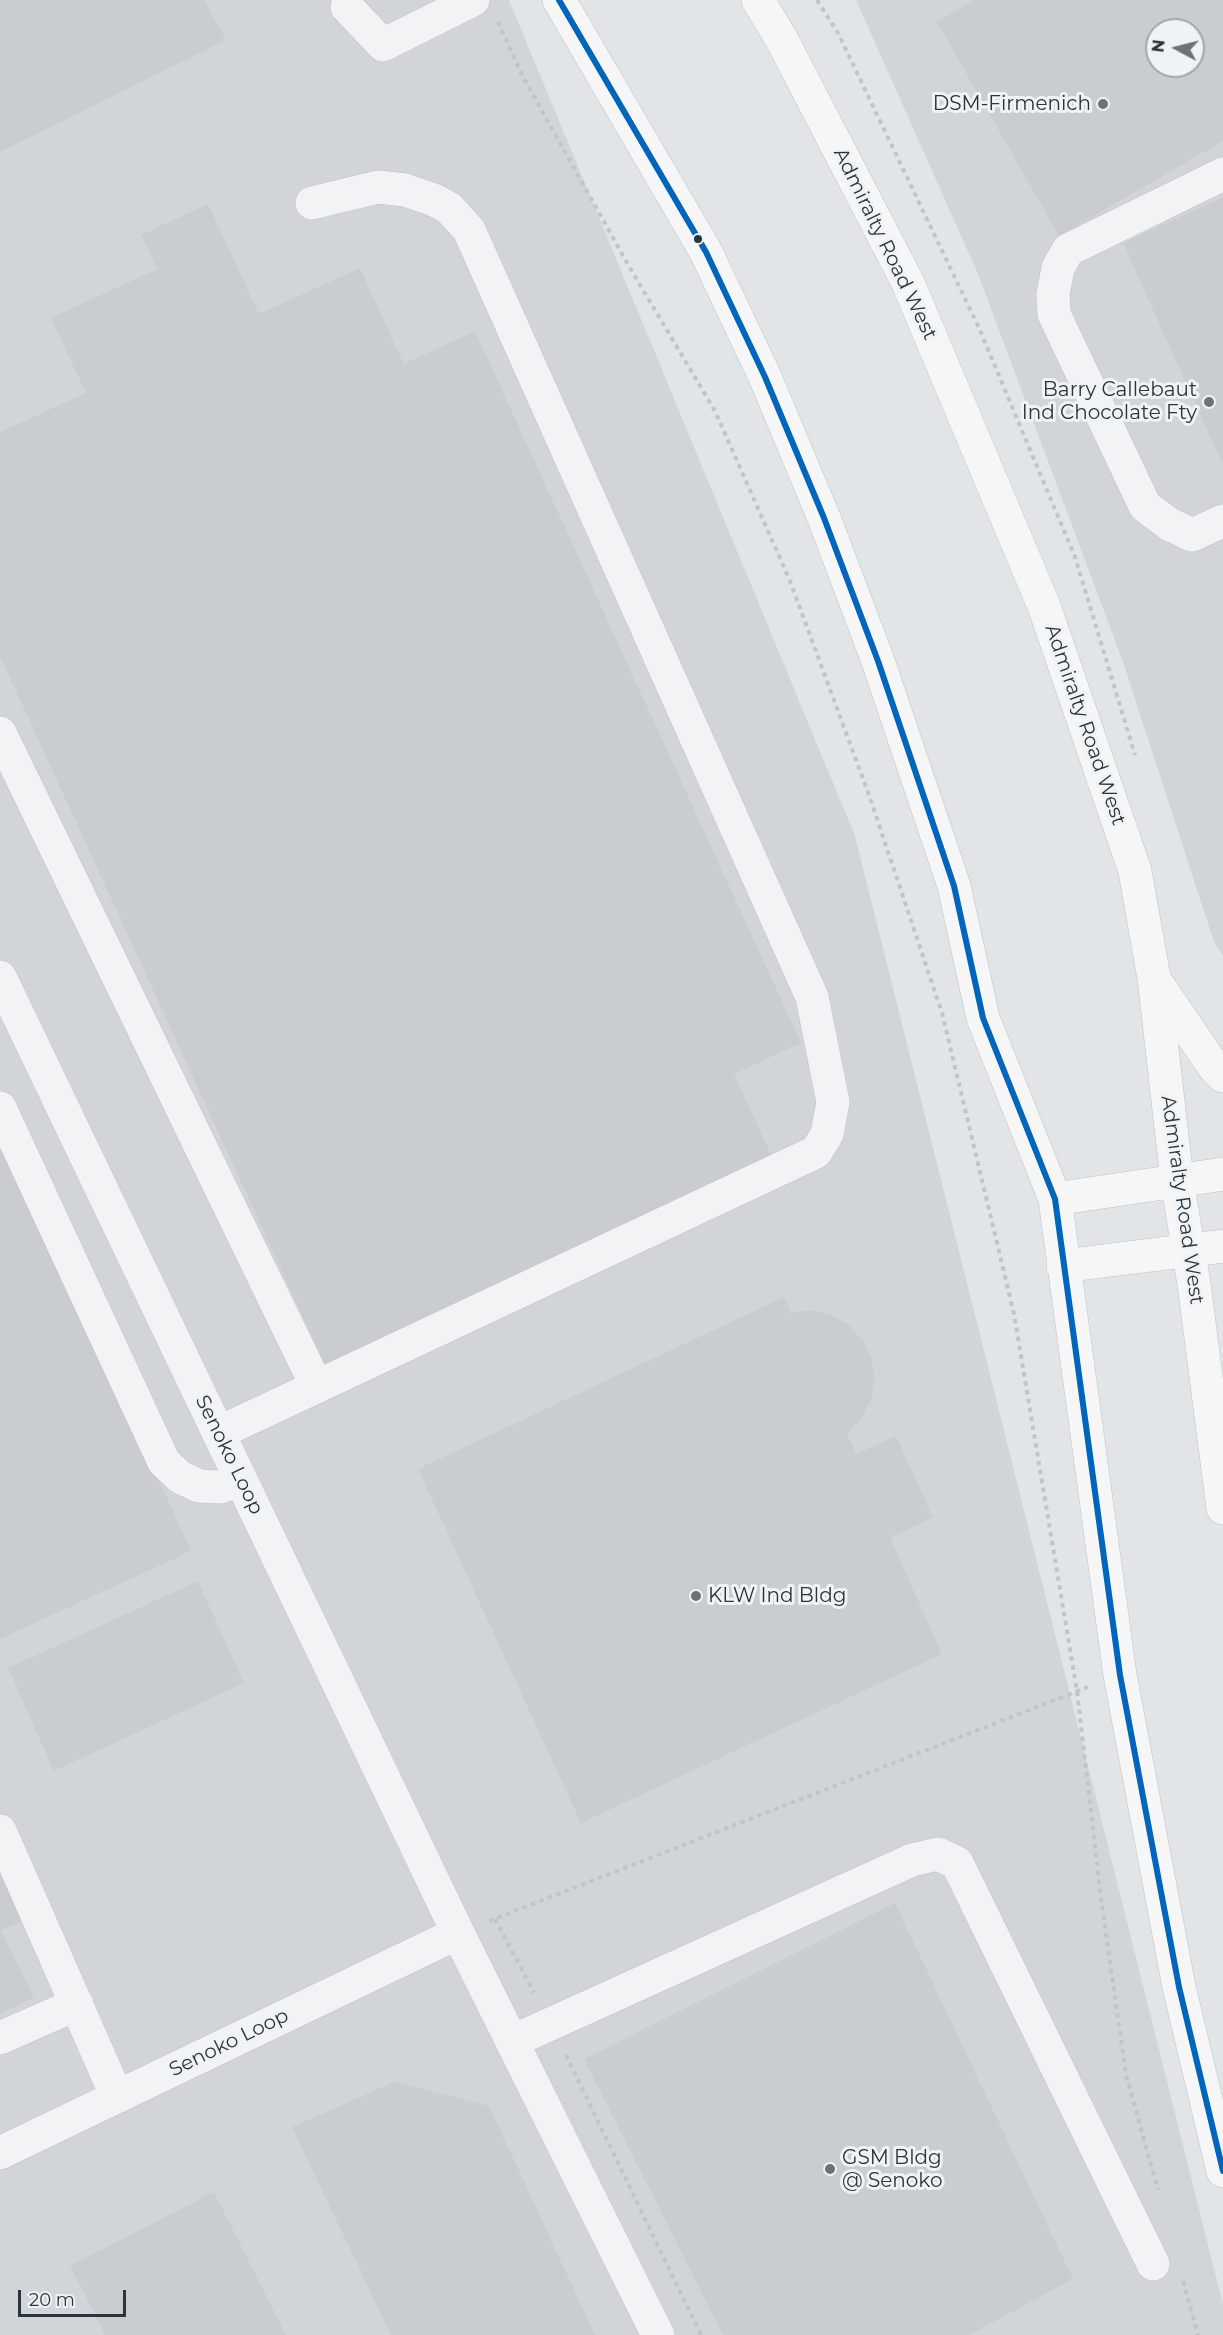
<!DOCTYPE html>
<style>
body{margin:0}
#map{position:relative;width:1223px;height:2335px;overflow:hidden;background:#e2e5e7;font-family:Montserrat,sans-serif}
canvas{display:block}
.north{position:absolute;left:1145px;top:18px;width:60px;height:60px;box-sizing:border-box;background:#f0f3f5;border:2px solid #a1a7ac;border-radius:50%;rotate:277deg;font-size:16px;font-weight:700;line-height:24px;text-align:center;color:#2b353e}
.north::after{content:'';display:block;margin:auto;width:21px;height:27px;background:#6b7379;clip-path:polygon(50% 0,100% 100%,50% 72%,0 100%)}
.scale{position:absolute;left:18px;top:2290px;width:108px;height:27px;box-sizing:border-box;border:3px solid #2b353e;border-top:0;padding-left:8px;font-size:18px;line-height:21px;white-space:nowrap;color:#2b353e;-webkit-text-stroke:4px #f0f3f5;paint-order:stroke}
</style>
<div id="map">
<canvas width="1223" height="2335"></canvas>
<div class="north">N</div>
<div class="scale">20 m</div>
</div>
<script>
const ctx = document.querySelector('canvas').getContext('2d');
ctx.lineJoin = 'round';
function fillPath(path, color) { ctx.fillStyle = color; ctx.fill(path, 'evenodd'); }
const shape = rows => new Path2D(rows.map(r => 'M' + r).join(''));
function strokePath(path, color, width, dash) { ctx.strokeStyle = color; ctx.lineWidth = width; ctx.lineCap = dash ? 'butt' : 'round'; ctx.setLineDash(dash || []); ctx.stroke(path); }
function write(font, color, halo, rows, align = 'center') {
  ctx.font = font + ' Montserrat,sans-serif'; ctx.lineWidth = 6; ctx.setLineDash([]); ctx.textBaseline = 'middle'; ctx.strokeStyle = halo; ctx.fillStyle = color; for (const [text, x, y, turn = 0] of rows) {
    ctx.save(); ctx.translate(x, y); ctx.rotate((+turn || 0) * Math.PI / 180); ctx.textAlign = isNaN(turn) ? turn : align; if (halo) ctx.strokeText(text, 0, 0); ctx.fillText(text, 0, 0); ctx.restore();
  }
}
fillPath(shape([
 [0,0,509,0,855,836,1223,2305,1223,2335,0,2335],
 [856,0,1223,0,1223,956,1214,942,1123,662,978,274],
 [1157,30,1193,30,1193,66,1157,66]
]), '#d1d5d9');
fillPath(shape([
 [0,0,204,0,226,40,0,152],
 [974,0,1223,0,1223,141,1059,236,937,22],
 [1157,30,1193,30,1193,66,1157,66],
 [1223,197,1223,465,1123,243],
 [208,204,259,314,360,268,404,364,475,331,801,1043,734,1074,772,1157,325,1365,0,656,0,432,86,393,51,318,157,269,141,235],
 [0,1131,191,1551,0,1639],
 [784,1297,791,1313,811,1310,831,1315,849,1325,863,1341,872,1359,874,1380,871,1400,861,1419,847,1434,856,1454,896,1436,933,1517,890,1538,942,1654,581,1823,418,1469],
 [198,1581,244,1683,54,1771,8,1668],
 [0,1861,28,1917,1,1931,34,1997,0,2014],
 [895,1903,1073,2279,969,2335,723,2335,584,2059],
 [394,2082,489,2106,595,2335,391,2335,292,2127],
 [214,2192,286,2335,105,2335,70,2266]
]), '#cacdcf');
const minor = shape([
 [347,7,383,45,473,0],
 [1223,174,1068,250,1058,268,1053,294,1054,314,1145,506,1169,524,1192,535,1223,521],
 [0,733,317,1387],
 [0,977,458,1933,658,2335],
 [0,1108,164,1462,180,1477,199,1486,220,1487,241,1480],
 [218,1433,816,1152,827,1134,833,1102,812,997,469,230,449,208,434,200,405,190,378,187,312,203],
 [0,1831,117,2097],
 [0,2038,77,2004],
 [513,2041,912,1860,938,1854,957,1863,1153,2264],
 [0,2153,458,1933]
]);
const major = shape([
 [559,0,706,252,765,377,824,518,878,661,954,886,983,1018,1055,1199,1120,1675,1179,1987,1223,2171],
 [758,0,782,40,908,283,1044,606,1135,871,1154,978,1177,1180,1194,1284,1223,1508],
 [1156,982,1214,1067,1223,1076],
 [1055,1199,1223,1174],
 [1063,1266,1223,1246]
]);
strokePath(minor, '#c1c3c5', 34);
strokePath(major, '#bfc2c4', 34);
strokePath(shape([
 [817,0,838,33,979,328,1075,557,1135,755],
 [498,22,522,75,627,263,715,411,790,581,869,795,942,1013,1014,1314,1077,1691,1101,1898,1126,2075,1158,2190],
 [495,1919,534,1993],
 [489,1921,1088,1687],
 [566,2055,701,2335],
 [1183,2281,1198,2335]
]), '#c2c5c7', 4, [4.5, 4.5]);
strokePath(minor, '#f1f3f4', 33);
strokePath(major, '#f6f6f6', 33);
strokePath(shape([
 [559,0,706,252,765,377,824,518,878,661,954,886,983,1018,1055,1199,1120,1675,1179,1987,1223,2171]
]), '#0065bd', 6);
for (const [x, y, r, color] of [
 [1103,104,6,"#6b7379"],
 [698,239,5,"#2b353e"],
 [1209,402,6,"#6b7379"],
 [696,1596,6,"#6b7379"],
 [830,2169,6,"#6b7379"]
]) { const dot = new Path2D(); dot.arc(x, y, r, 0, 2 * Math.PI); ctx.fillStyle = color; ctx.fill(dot); strokePath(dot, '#f0f3f5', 2); }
write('20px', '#2b353e', '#f0f3f5', [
 ["DSM-Firmenich",1091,104],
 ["Barry Callebaut",1197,390],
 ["Ind Chocolate Fty",1197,413],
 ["KLW Ind Bldg",708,1596,"left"],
 ["GSM Bldg",842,2158,"left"],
 ["@ Senoko",842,2181,"left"]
], 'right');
write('20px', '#2b353e', '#f0f3f5', [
 ["Admiralty Road West",885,244,64],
 ["Admiralty Road West",1085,725,71],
 ["Admiralty Road West",1182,1200,82],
 ["Senoko Loop",229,1455,64],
 ["Senoko Loop",229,2043,-26]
]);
</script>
